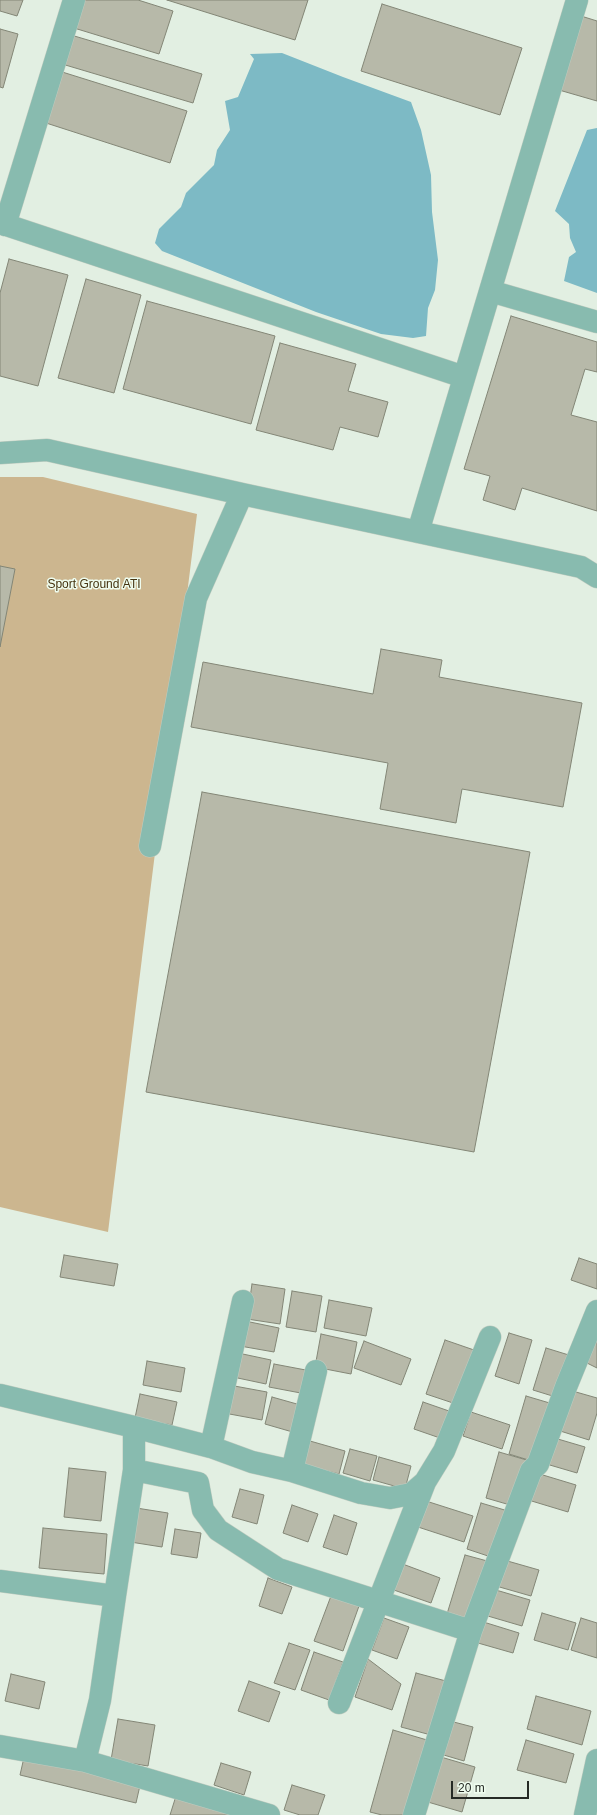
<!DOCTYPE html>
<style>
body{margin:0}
#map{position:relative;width:597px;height:1815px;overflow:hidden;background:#e2efe2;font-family:Arial,sans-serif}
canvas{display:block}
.scale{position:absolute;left:451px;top:1781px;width:78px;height:18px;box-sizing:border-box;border:2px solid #252a25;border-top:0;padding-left:5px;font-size:12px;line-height:14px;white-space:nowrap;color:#252a25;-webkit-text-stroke:3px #effdef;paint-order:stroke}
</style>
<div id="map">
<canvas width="597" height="1815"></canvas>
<div class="scale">20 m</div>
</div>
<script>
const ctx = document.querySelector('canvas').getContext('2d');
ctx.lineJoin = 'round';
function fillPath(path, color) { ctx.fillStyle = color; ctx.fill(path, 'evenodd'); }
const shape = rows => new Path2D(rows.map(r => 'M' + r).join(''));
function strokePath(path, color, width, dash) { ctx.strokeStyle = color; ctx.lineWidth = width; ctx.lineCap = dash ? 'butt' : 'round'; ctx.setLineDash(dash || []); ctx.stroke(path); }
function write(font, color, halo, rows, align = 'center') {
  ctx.font = font + ' Arial,sans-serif'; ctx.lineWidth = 3; ctx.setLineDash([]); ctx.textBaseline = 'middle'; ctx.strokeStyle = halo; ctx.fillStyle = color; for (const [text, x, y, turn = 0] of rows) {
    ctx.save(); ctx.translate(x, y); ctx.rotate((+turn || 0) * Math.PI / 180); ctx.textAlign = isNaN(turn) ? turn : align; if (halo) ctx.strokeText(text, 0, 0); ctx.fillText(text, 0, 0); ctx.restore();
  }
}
fillPath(shape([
 [0,477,43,477,197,514,108,1232,0,1207]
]), '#ccb68f');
fillPath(shape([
 [282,53,343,77,411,102,421,130,431,175,432,212,438,260,435,290,428,308,426,336,413,338,381,334,316,312,162,251,155,243,159,229,181,207,186,193,214,165,217,150,230,130,225,101,238,97,254,59,250,54],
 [597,128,597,293,564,281,569,257,576,252,570,238,569,224,555,211,587,130]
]), '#7dbac5');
const building = shape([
 [0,0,23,0,17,16,0,11,0,0],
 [83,0,138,0,173,11,159,54,74,28,83,0],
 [167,0,308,0,295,40,167,0],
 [382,4,522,48,500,115,361,71,382,4],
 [581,16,597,21,597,101,559,90,581,16],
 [0,29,18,34,3,88,0,87,0,29],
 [71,35,202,74,193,103,62,64,71,35],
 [59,71,187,111,170,163,43,122,59,71],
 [9,259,68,275,38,386,0,376,0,293,9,259],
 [86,279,141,295,114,393,58,378,86,279],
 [147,301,275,336,251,424,123,389,147,301],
 [511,316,597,342,597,372,585,369,571,415,597,422,597,511,522,488,515,510,483,500,490,476,464,469,511,316],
 [280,343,356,364,348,391,388,402,378,437,340,427,333,450,256,430,280,343],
 [0,566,15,569,0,647,0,566],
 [381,649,442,660,439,677,582,703,563,807,462,789,456,823,380,809,388,763,191,727,203,662,373,694,381,649],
 [202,792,530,852,474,1152,146,1092,202,792],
 [64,1255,118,1264,114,1286,60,1277,64,1255],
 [579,1258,597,1264,597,1289,571,1280,579,1258],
 [252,1284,285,1289,280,1324,247,1319,252,1284],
 [292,1291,322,1296,316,1332,286,1327,292,1291],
 [329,1300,372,1308,366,1336,324,1328,329,1300],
 [245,1321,279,1328,274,1352,240,1346,245,1321],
 [509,1333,532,1340,519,1384,495,1376,509,1333],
 [321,1334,357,1342,351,1374,315,1367,321,1334],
 [593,1338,597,1340,597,1368,581,1360,593,1338],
 [445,1340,474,1350,456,1404,426,1394,445,1340],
 [364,1341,411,1359,401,1385,354,1368,364,1341],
 [546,1348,572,1356,559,1398,533,1390,546,1348],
 [238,1353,271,1360,266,1384,233,1377,238,1353],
 [147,1361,185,1368,181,1392,143,1385,147,1361],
 [274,1364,311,1371,306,1394,269,1387,274,1364],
 [229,1385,267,1392,262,1420,224,1413,229,1385],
 [569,1390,597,1398,597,1413,589,1440,557,1430,569,1390],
 [140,1394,177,1402,172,1425,135,1418,140,1394],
 [526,1396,553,1404,535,1462,509,1454,526,1396],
 [272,1397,304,1406,296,1433,265,1424,272,1397],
 [423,1402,449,1411,440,1438,414,1429,423,1402],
 [471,1412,510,1425,502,1449,463,1436,471,1412],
 [551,1437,585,1447,577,1473,543,1463,551,1437],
 [303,1439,345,1451,339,1474,297,1463,303,1439],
 [350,1449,377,1456,370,1481,343,1473,350,1449],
 [499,1452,530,1461,517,1507,486,1498,499,1452],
 [379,1457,411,1466,405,1489,373,1480,379,1457],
 [69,1468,106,1472,101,1521,64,1517,69,1468],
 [533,1472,576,1485,568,1512,525,1499,533,1472],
 [240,1489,264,1495,257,1524,232,1517,240,1489],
 [426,1501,473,1516,464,1542,418,1527,426,1501],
 [481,1503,508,1511,494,1558,467,1549,481,1503],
 [292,1505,318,1514,308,1542,283,1533,292,1505],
 [130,1507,168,1513,162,1547,124,1541,130,1507],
 [334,1515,357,1523,347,1555,323,1547,334,1515],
 [43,1528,107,1534,104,1574,39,1568,43,1528],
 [175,1529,201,1533,197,1558,171,1554,175,1529],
 [465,1555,491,1562,474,1622,447,1614,465,1555],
 [504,1560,539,1570,531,1596,496,1586,504,1560],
 [400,1563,440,1578,431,1603,391,1589,400,1563],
 [268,1578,292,1587,282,1614,259,1606,268,1578],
 [489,1588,530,1600,522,1626,481,1614,489,1588],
 [331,1596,359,1606,343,1651,314,1641,331,1596],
 [542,1613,576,1623,568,1650,534,1640,542,1613],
 [384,1618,409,1627,397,1659,372,1650,384,1618],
 [581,1618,597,1623,597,1658,571,1650,581,1618],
 [477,1620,519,1633,513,1653,471,1641,477,1620],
 [289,1643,310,1650,295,1690,274,1683,289,1643],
 [314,1652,343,1662,329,1700,301,1690,314,1652],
 [368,1659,401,1684,392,1710,355,1697,368,1659],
 [416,1673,446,1681,431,1735,401,1727,416,1673],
 [11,1674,45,1682,39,1709,5,1701,11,1674],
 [249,1681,280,1692,269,1722,238,1711,249,1681],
 [536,1696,591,1711,582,1745,527,1729,536,1696],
 [118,1719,155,1725,148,1766,111,1760,118,1719],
 [446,1720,473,1727,464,1761,437,1753,446,1720],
 [393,1730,427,1740,406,1815,382,1815,370,1812,393,1730],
 [526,1740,574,1754,566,1783,517,1770,526,1740],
 [25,1753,141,1781,136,1803,20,1775,25,1753],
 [434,1755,475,1767,462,1812,421,1800,434,1755],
 [221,1763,251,1772,244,1795,214,1785,221,1763],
 [292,1785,325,1795,318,1815,300,1815,284,1810,292,1785],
 [176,1796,235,1815,170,1815,176,1796]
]);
fillPath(building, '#b7b9a9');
strokePath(building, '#838676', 1);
const minor = shape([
 [0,223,464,377],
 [5,225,74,0],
 [490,291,597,322],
 [0,453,47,450,242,494,581,567,597,577],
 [418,532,577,0],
 [150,846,196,598,242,494],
 [0,1395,134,1427],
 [211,1447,243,1301],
 [134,1470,198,1483,203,1510,218,1530,278,1569,471,1631],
 [292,1471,316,1371],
 [0,1581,115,1596],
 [339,1703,425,1482],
 [0,1746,85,1761,100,1700,115,1596,134,1470,134,1427,211,1447,252,1462,292,1471,361,1493,390,1498,411,1494,425,1482,444,1451,490,1337],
 [85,1761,269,1815],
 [414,1815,471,1631,531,1471,538,1464,566,1387,597,1311],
 [585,1815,597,1760]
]);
strokePath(minor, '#c0ccc0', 23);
strokePath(minor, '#88bbaf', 22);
write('12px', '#44320e', '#effdef', [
 ["Sport Ground ATI",94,585]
]);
</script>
